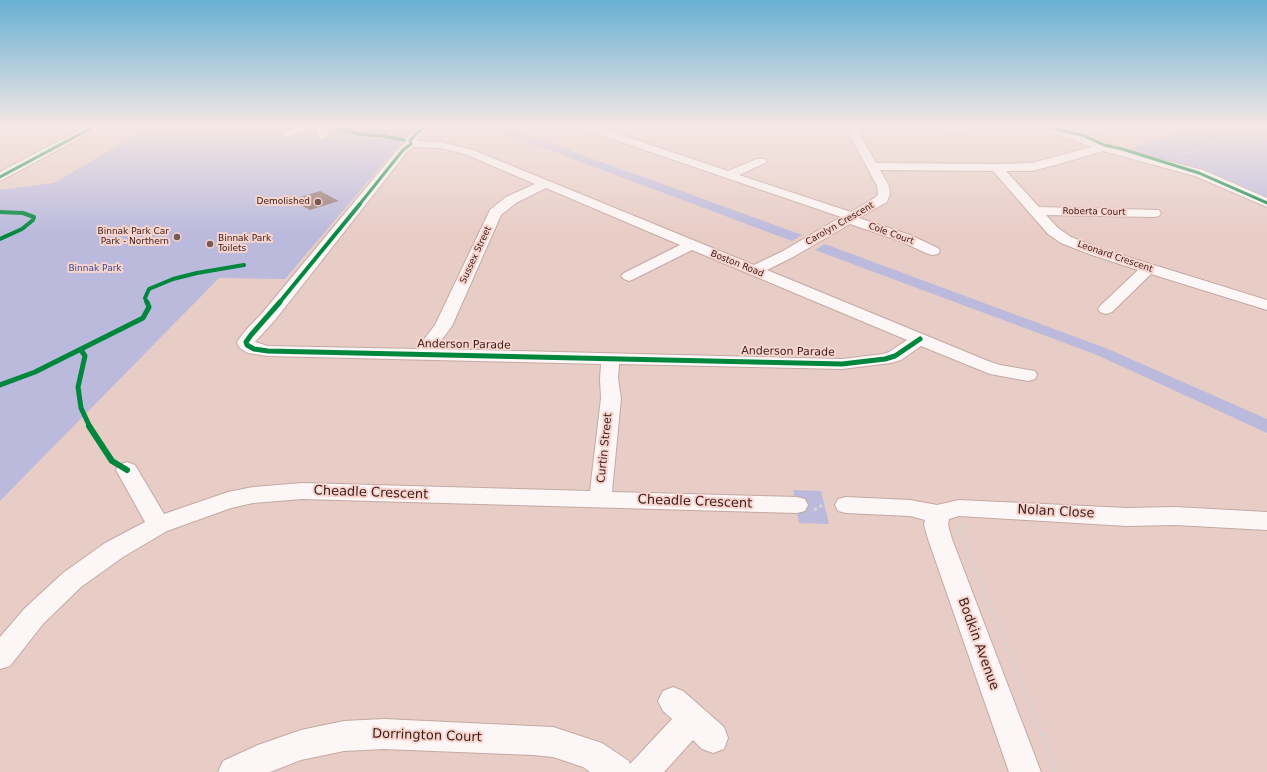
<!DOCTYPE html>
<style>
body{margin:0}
canvas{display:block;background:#e8ccc6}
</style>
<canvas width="1267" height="772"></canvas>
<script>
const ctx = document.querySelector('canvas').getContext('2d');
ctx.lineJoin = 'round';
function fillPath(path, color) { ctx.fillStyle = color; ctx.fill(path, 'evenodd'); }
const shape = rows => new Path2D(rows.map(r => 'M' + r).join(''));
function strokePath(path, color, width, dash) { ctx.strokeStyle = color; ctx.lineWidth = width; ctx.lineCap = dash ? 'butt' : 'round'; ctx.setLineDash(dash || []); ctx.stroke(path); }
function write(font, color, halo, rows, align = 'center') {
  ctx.font = font + ' "DejaVu Sans",sans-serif'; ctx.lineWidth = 4; ctx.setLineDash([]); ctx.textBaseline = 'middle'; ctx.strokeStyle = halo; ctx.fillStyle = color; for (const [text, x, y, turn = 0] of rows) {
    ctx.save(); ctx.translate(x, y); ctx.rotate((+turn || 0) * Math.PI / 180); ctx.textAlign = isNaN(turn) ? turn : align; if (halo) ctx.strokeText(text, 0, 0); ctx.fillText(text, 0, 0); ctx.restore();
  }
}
fillPath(shape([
 [151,126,415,126,285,279,219,278,0,501,0,190,54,183],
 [485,126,503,126,802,235,792,241],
 [1198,126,1267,126,1267,198,1211,173,1130,149],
 [825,244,1108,349,1267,419,1267,433,1097,355,815,250],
 [793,490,821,491,829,524,799,523]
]), '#bbbadc');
fillPath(shape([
 [320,191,339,201,310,210,291,200]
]), '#957a75');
const minor = shape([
 [87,126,100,126,99,128,0,181,0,172,87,126],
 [299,126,325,126,327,129,328,136,323,139,319,138,317,130,314,126,313,128,286,137,281,134,282,132,299,126],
 [419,126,430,126,416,141,440,142,473,150,754,265,783,251,841,217,580,128,579,126,594,126,728,171,757,159,765,159,767,161,765,163,739,175,851,212,876,197,878,194,877,186,845,126,855,126,876,163,996,164,1032,163,1091,147,1073,139,1041,129,1041,126,1052,126,1073,132,1076,130,1092,126,1109,126,1108,128,1083,135,1100,143,1108,143,1109,146,1203,170,1267,198,1267,207,1195,176,1103,151,1059,164,1032,171,1006,171,1039,207,1159,210,1161,213,1159,216,1154,217,1046,215,1058,228,1071,237,1099,248,1267,300,1267,310,1151,274,1112,312,1106,314,1100,312,1098,309,1100,306,1138,270,1089,254,1061,243,1048,234,993,171,880,170,889,186,890,194,888,199,887,202,859,218,910,235,938,248,940,251,938,254,933,255,928,254,900,241,850,224,793,257,767,270,988,361,1000,365,1035,371,1037,375,1035,379,1028,381,990,374,921,346,901,360,891,363,842,369,619,364,618,379,621,398,612,492,797,497,805,499,808,505,805,511,797,513,302,499,253,503,231,508,167,531,123,557,81,587,43,624,10,666,0,669,0,637,25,608,63,573,105,543,145,522,116,470,119,465,127,462,135,465,164,514,228,492,253,487,302,483,590,491,601,398,600,379,601,364,268,356,248,353,241,349,238,345,237,342,245,331,263,312,399,148,405,143,406,138,419,126],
 [414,147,440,148,465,154,535,184,506,197,490,210,435,325,422,342,419,349,268,346,255,342,275,320,407,152,414,147],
 [546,188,680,245,624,273,621,276,624,279,629,281,634,279,692,250,907,340,889,352,883,354,842,359,437,349,440,342,452,326,501,215,516,203,546,188],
 [949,126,977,126,972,129,953,131,949,130,948,128,949,126],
 [846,497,910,500,937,505,959,500,1127,508,1175,507,1267,512,1267,530,1175,525,1127,526,959,516,949,519,948,525,952,539,1041,772,1009,772,928,539,924,525,925,520,910,516,846,513,838,511,835,505,838,499,846,497],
 [673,687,683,691,724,727,728,738,724,749,713,753,702,749,693,740,664,772,590,772,583,767,553,757,533,755,384,749,344,751,301,760,270,772,218,772,223,761,258,745,301,730,344,721,384,719,553,727,602,743,629,761,630,764,672,719,663,711,658,701,663,691,673,687]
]);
strokePath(minor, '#c4a9a3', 2);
strokePath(shape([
 [1178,155,1192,152,1211,143,1222,140,1267,138]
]), '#dad2d0', 1.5, [2, 1]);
strokePath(shape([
 [814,510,829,501],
 [965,525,959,530,979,580]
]), '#dad2d0', 3, [3.5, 2.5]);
strokePath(shape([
 [979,579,1057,772]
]), '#dad2d0', 3.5, [4.5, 3]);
fillPath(minor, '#fcf7f6');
strokePath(shape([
 [329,126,358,134,383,136,404,140],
 [1041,126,1082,135,1104,145,1122,149,1199,173,1267,203],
 [0,177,95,126],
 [359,205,403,150,411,144,410,140,425,126]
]), '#00873e', 3);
strokePath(shape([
 [0,212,23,213,34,217,33,220,22,229,0,239],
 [147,303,145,298,149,289,173,279,197,273,244,265],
 [279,303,360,204]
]), '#00873e', 4);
strokePath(shape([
 [280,302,251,335,246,342,247,345,254,349,268,351,842,364,885,359,895,356,920,339],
 [81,350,85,356,78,387,81,408,90,427],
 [0,385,35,372,143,318,149,307,147,302]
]), '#00873e', 5);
strokePath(shape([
 [89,426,112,461,127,470]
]), '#00873e', 6);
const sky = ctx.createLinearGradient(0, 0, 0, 234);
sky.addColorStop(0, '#68b0d3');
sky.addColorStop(0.54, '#f5e8e5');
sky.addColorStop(1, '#f5e8e500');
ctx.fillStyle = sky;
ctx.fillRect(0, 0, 1267, 234);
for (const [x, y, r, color] of [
 [318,202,4,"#785a54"],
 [177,237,4,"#785a54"],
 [210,244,4,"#785a54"]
]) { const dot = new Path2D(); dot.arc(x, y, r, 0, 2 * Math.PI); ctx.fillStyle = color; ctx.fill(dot); strokePath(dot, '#f7d4cd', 1.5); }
write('9px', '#3b1c17', '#f7d4cd', [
 ["Demolished",310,202],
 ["Binnak Park Car",169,232],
 ["Park - Northern",169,242],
 ["Binnak Park",218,239,"left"],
 ["Toilets",218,249,"left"]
], 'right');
write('9px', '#3b1c17', '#f7d4cd', [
 ["Roberta Court",1094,212,1],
 ["Carolyn Crescent",840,224,-30],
 ["Cole Court",891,234,20],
 ["Sussex Street",476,255,-65],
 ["Leonard Crescent",1115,257,19],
 ["Boston Road",737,264,22]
]);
write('9px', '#37499d', '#f7d4cd', [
 ["Binnak Park",95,269]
]);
write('11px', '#3b1c17', '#f7d4cd', [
 ["Anderson Parade",464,345,1],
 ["Anderson Parade",788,352,1],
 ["Curtin Street",605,448,-84]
]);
write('13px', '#3b1c17', '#f7d4cd', [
 ["Cheadle Crescent",371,493,2],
 ["Cheadle Crescent",695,502,2],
 ["Nolan Close",1056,512,3],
 ["Bodkin Avenue",978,644,70],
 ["Dorrington Court",427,736,2]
]);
</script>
